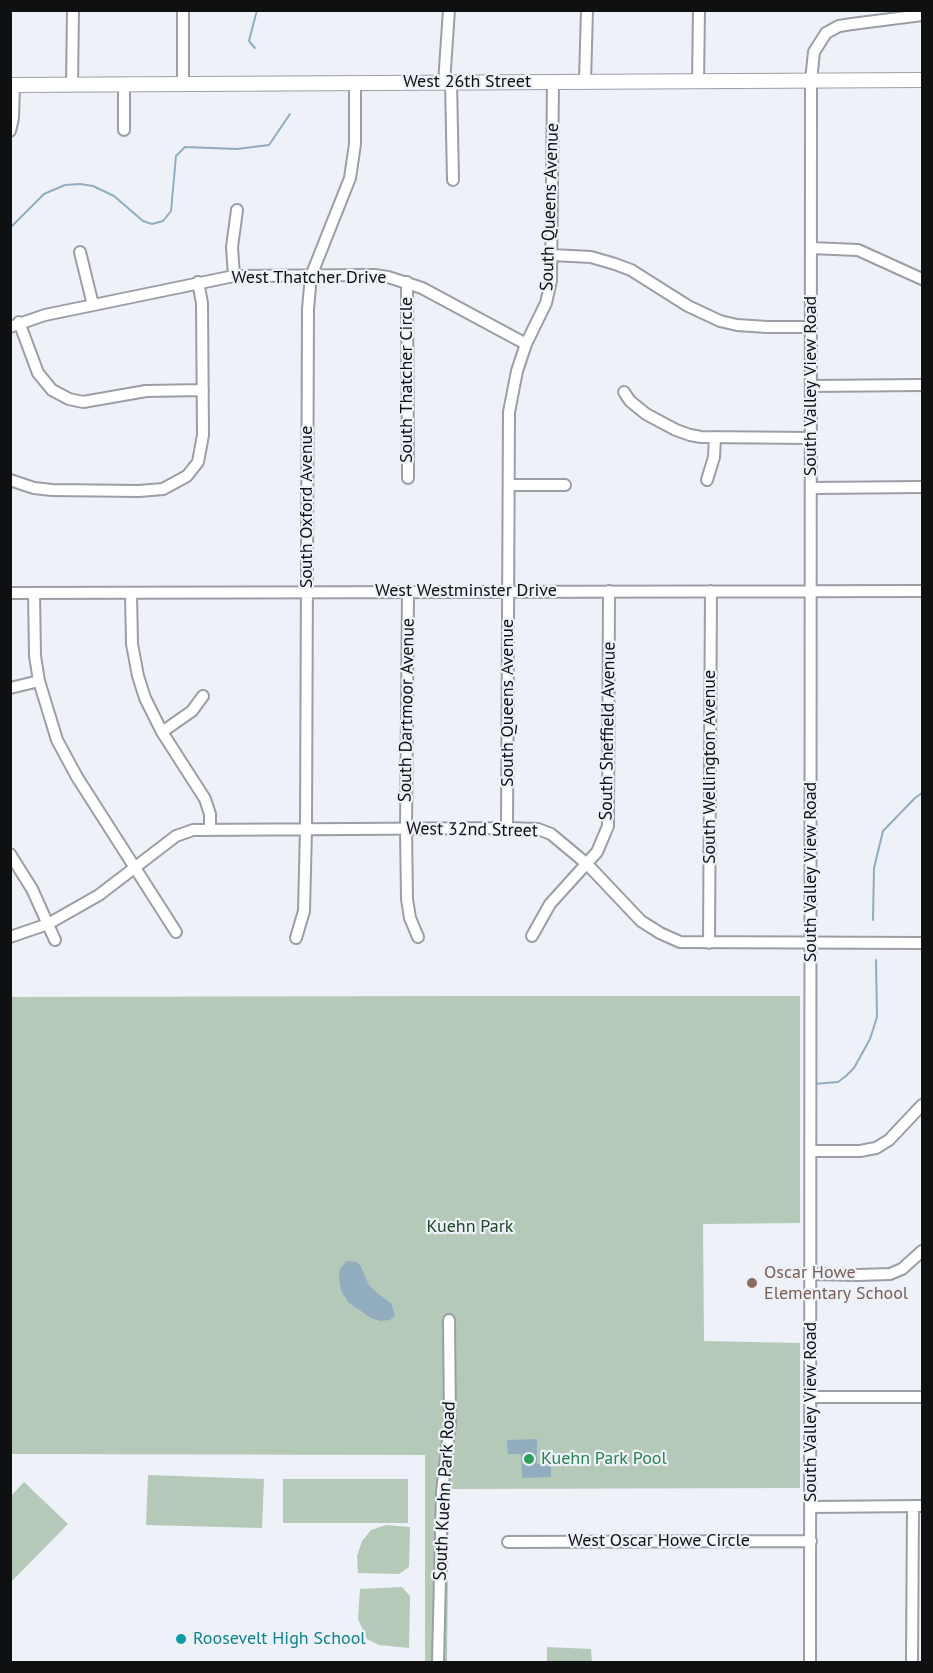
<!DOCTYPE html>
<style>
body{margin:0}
#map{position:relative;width:933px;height:1673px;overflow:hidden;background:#eef1f8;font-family:"PT Sans",sans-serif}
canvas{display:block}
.frame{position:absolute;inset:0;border:12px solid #0e1012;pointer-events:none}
</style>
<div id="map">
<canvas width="933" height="1673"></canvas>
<div class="frame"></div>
</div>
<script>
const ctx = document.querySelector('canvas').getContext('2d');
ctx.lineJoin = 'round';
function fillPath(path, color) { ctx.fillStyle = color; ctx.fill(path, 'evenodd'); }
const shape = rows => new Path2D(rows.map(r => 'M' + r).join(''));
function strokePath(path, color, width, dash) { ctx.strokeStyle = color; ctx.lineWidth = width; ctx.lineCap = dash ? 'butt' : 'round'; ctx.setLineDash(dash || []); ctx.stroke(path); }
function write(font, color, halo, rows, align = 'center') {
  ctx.font = font + ' "PT Sans",sans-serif'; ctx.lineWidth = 4.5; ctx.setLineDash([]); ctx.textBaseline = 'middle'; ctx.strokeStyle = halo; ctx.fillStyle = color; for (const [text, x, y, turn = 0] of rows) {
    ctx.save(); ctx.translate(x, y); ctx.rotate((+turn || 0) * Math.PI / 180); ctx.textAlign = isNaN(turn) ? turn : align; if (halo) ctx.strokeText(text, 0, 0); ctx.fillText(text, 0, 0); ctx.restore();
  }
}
fillPath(shape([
 [456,996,800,996,800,1223,703,1224,704,1341,800,1343,800,1488,449,1489,447,1662,425,1662,425,1455,11,1454,10,997],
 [148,1475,264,1479,262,1528,146,1525],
 [283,1479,408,1479,408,1523,283,1523],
 [24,1482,68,1524,11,1582,11,1496],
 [386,1525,410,1527,409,1567,399,1574,358,1573,357,1556,362,1541,371,1530],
 [402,1587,410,1596,409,1648,379,1645,367,1639,358,1619,360,1589],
 [547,1647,591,1649,592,1662,547,1662]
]), '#b4c9b7');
fillPath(shape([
 [347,1261,356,1262,360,1265,369,1285,377,1293,391,1303,395,1315,390,1320,380,1321,371,1318,348,1302,341,1290,339,1278,340,1269],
 [537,1439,537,1464,551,1464,551,1477,522,1478,521,1454,508,1454,507,1440]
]), '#91adbf');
strokePath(shape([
 [255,48,249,41,257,10],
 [10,228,44,194,65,185,80,184,93,186,114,196,143,221,152,224,163,221,171,211,176,156,185,147,237,149,269,145,290,114],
 [873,920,874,868,883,831,915,798,922,793],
 [813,1084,838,1082,846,1076,854,1068,870,1039,877,1017,876,960]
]), '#91adbf', 2);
const minor = shape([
 [183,10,183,84],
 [585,81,587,10],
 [451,82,453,180],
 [698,82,699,10],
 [444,83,449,10],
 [72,85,73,10],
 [124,130,124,85],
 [10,131,13,118,14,85],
 [811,248,858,250,922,279],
 [80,252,93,305],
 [552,255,591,257,615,264,631,270,688,306,720,321,737,325,767,327,811,327],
 [234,276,232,247,237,210],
 [407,282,408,478],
 [19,322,38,373,52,390,69,399,83,402,146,391,203,390],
 [10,327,45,315,234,276,374,275,388,277,422,288,526,344],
 [811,386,922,385],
 [624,392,630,401,646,414,676,430,690,435,701,437,811,438],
 [10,480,34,488,52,490,139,491,163,489,187,476,198,462,203,435,202,303,198,282],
 [707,480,714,457,715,437],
 [509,485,565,485],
 [811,488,922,487],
 [408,592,406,829,407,899,410,918,418,937],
 [10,593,922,591],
 [34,593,35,656,39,681,57,740,77,777,176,932],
 [131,594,132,644,138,676,145,698,162,732,205,799,210,814,210,829],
 [10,688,39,681],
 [162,732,192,711,203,696],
 [507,828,509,412,517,371,526,344,546,303,551,281,553,82],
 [10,854,32,889,55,940],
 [532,936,550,904,597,852,608,826,609,591],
 [10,937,48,924,99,895,176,836,193,830,507,828,538,829,551,834,587,864,641,921,660,933,680,942,922,943],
 [296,938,304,911,306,829,308,309,311,276,350,178,355,144,355,83],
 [709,943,711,591],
 [811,1151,860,1151,876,1148,889,1140,922,1105],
 [811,1274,858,1275,890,1274,902,1269,922,1251],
 [810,1397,922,1397],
 [811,1507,922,1506],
 [508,1542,811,1541],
 [438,1662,442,1492,450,1423,449,1320],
 [810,1662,811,81,814,52,826,33,839,26,852,24,922,15],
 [912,1662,913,1506]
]);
const major = shape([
 [10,85,922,80]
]);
strokePath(minor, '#9b9fa5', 14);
strokePath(major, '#9b9fa5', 16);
strokePath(minor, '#fff', 10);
strokePath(major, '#fff', 14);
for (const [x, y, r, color] of [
 [752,1283,6,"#8d6e63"],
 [529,1459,6,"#2e9e5b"],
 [181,1639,6,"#0f9aa8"]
]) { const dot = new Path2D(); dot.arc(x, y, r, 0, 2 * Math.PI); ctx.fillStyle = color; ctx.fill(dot); strokePath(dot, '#eef1f8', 2); }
write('18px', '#0e1012', '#eef1f8', [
 ["West 26th Street",467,82],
 ["South Queens Avenue",550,207,-88],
 ["West Thatcher Drive",309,278],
 ["South Thatcher Circle",407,380,-90],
 ["South Valley View Road",811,386,-90],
 ["South Oxford Avenue",307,507,-90],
 ["West Westminster Drive",466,591],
 ["South Queens Avenue",508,703,-90],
 ["South Dartmoor Avenue",407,710,-89],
 ["South Sheffield Avenue",608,731,-89],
 ["South Wellington Avenue",710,767,-90],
 ["West 32nd Street",472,830,1],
 ["South Valley View Road",811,872,-90],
 ["South Valley View Road",811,1412,-90],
 ["South Kuehn Park Road",445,1491,-87],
 ["West Oscar Howe Circle",659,1541]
]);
write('18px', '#1f4728', '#eef1f8', [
 ["Kuehn Park",470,1227]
]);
write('18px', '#785e54', '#eef1f8', [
 ["Oscar Howe",764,1273],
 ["Elementary School",764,1294]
], 'left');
write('18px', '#27864d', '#eef1f8', [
 ["Kuehn Park Pool",541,1459]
], 'left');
write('18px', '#0d838f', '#eef1f8', [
 ["Roosevelt High School",193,1639]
], 'left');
</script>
